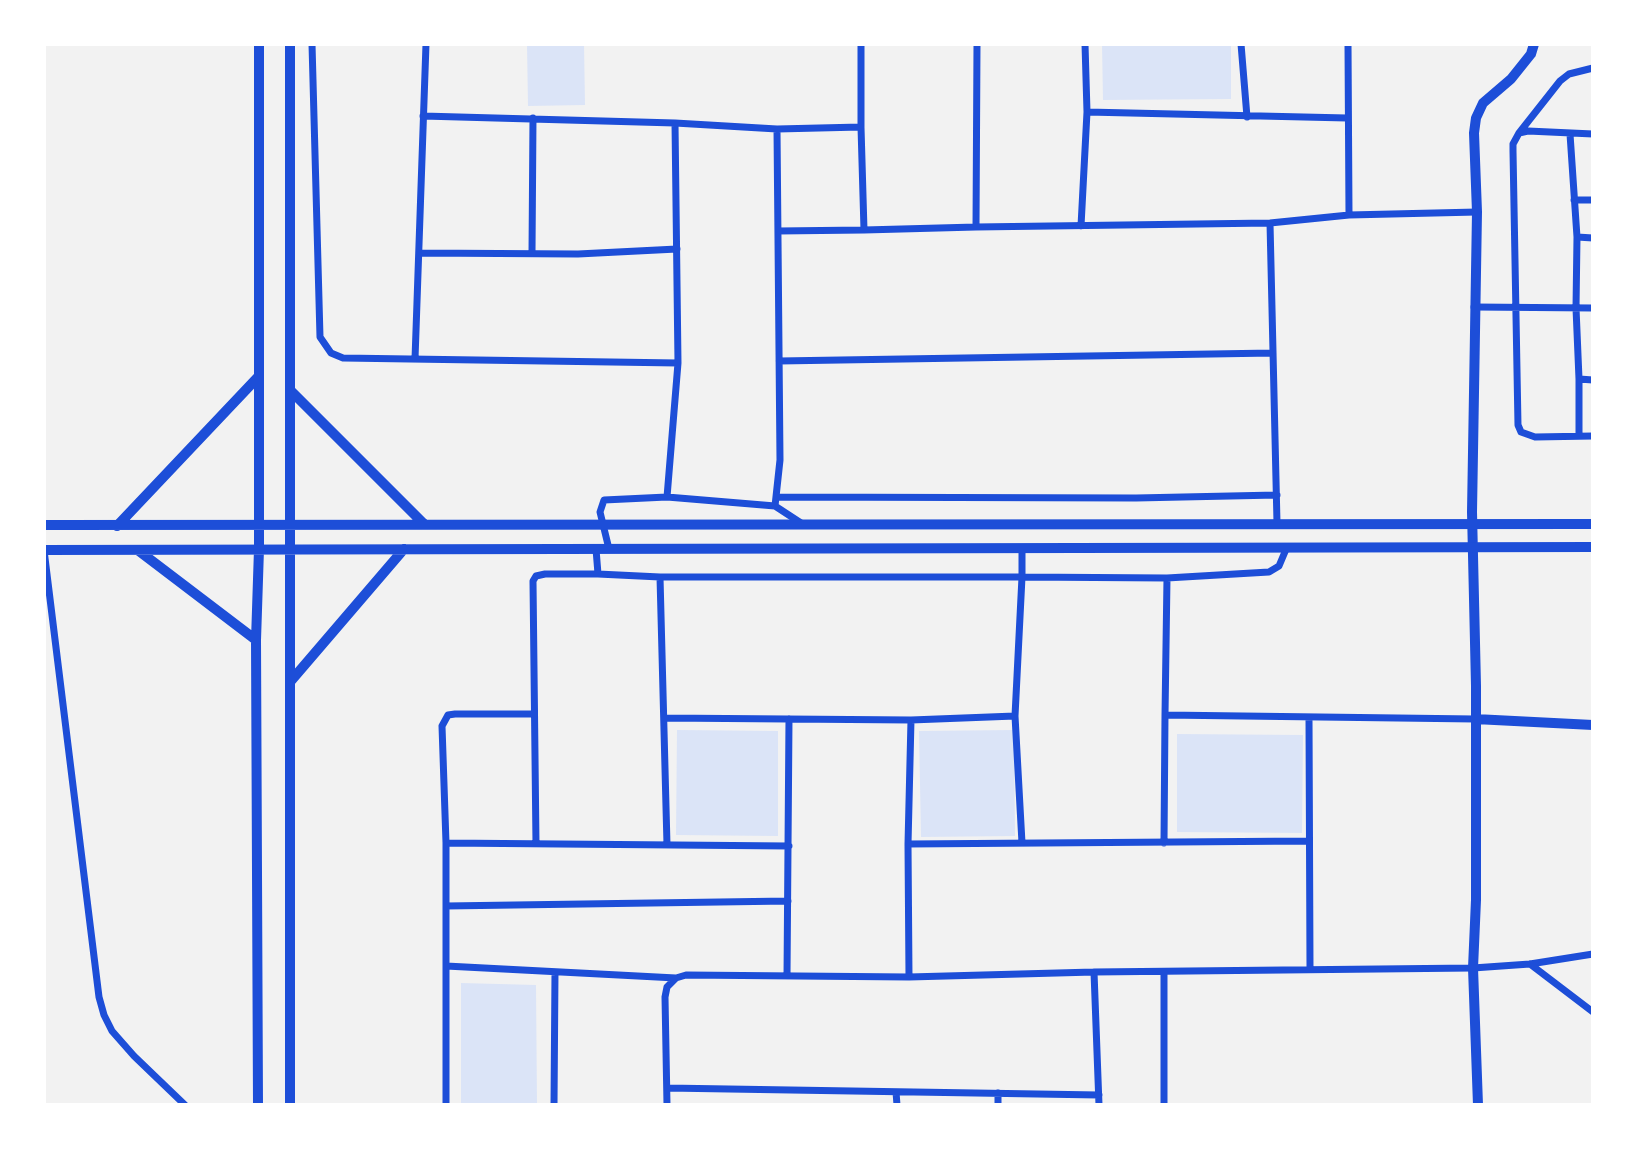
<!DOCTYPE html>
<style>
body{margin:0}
#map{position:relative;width:1637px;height:1149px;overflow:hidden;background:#f2f2f2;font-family:Barlow,sans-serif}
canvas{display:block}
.frame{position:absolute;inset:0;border:46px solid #fff;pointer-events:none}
</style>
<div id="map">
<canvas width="1637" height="1149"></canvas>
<div class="frame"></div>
</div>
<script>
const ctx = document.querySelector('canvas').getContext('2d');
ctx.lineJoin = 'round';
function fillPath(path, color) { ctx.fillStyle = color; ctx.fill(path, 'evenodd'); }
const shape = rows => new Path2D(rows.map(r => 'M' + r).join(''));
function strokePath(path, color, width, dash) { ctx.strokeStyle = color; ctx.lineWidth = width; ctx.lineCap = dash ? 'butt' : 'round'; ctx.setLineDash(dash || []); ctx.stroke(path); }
fillPath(shape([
 [527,44,584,44,585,105,528,106],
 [1102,44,1231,44,1231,99,1103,100],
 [677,730,778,731,778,836,676,835],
 [1014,730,1015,836,921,837,919,731],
 [1177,734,1303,735,1302,833,1177,832],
 [461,983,536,985,537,1105,461,1105]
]), '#dbe4f7');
strokePath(shape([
 [312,44,320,337,331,353,343,358,678,363],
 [1085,44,1087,112,1347,118],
 [1241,44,1247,117],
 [1348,44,1349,215,1477,212],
 [423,116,675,123],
 [1519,133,1560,81,1569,74,1593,68],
 [1570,134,1577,237,1576,308,1579,379],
 [1593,134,1528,131,1519,133,1513,144,1513,151,1518,425,1521,432,1535,437,1593,436],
 [1574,200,1593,200],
 [1270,223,1277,523],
 [1081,226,1087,112],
 [976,227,1270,223,1349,215],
 [864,230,976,227,977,44],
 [778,231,864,230,861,127],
 [1577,237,1593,238],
 [419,253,578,254,677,249],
 [532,253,533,118],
 [1474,307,1593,308],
 [415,359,426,44],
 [779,361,1273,353],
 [1579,436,1579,379,1593,380],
 [667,497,775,506,801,523],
 [776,497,1136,498,1277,495],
 [775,506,780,460,777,129],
 [609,549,600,512,604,500,667,497,678,363,675,123,777,129,861,127,861,44],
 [44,550,99,997,104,1015,112,1031,134,1056,185,1105],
 [598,574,660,577,667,845],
 [660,577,1022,577,1022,548],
 [1167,578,1269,572,1279,566,1287,547],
 [664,718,911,720,1015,716],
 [1309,718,1310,969],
 [446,843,789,846],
 [1022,843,1015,716,1022,577,1167,578,1165,715],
 [1164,843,1165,715,1475,719],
 [536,844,533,581,536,576,545,574,598,574,596,549],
 [908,844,1308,841],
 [446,906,788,901],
 [1530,964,1593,1012],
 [446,966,676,978],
 [1094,972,1099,1105],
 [1164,972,1164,1105],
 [787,976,789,719],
 [909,977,908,844,911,720],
 [667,1088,1099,1095],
 [896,1092,897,1105],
 [446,1105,446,843,442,726,448,715,455,714,533,714],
 [554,1105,555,972],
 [667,1105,665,997,667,987,676,978,686,975,909,977,1094,972,1473,968,1530,964,1593,954],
 [998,1105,998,1093]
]), '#1d4ed8', 7);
strokePath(shape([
 [1475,719,1593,725],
 [1478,1105,1473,968,1476,900,1476,686,1472,512,1477,212,1474,133,1476,118,1483,103,1511,79,1531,54,1534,44]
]), '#1d4ed8', 10);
strokePath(shape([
 [290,390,425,525],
 [44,525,1593,524],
 [117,526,259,376],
 [44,550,1593,547],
 [139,551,256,640],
 [290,682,404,549],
 [258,1105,256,640,259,549,259,44],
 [290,1105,290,44]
]), '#1d4ed8', 10);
</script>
